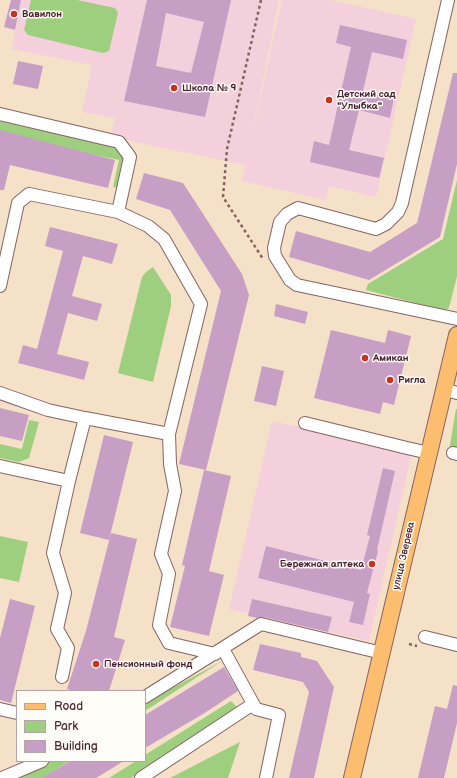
<!DOCTYPE html>
<meta charset="utf-8">
<style>
body{margin:0}
#map{position:relative;width:457px;height:778px;overflow:hidden;background:#f5e1c7;font-family:"Balsamiq Sans",sans-serif}
canvas{display:block}
.legend{position:absolute;left:16px;top:690px;width:130px;height:72px;box-sizing:border-box;background:#fdfcf7;border:1px solid #b5a4a5;margin:0;padding:5px 7px;list-style:none;font-size:12px;color:#4a1f2b}
.legend li{display:flex;align-items:center;gap:8px;height:20px}
.legend b{width:20px;border:1px solid #b5a4a5}
</style>
<div id="map">
<canvas width="457" height="778"></canvas>
<ul class="legend">
<li><b style="height:5px;background:#fcbd6f"></b>Road</li>
<li><b style="height:11px;background:#9ecf7e"></b>Park</li>
<li><b style="height:11px;background:#c79fc5"></b>Building</li>
</ul>
</div>
<script>
const ctx = document.querySelector('canvas').getContext('2d');
ctx.lineJoin = 'round';
function fillPath(path, color) { ctx.fillStyle = color; ctx.fill(path, 'evenodd'); }
const shape = rows => new Path2D(rows.map(r => 'M' + r).join(''));
function strokePath(path, color, width, dash) { ctx.strokeStyle = color; ctx.lineWidth = width; ctx.lineCap = dash ? 'butt' : 'round'; ctx.setLineDash(dash || []); ctx.stroke(path); }
function write(font, color, halo, rows, align = 'center') {
  ctx.font = font + ' "Balsamiq Sans",sans-serif'; ctx.lineWidth = 3; ctx.setLineDash([]); ctx.textBaseline = 'middle'; ctx.strokeStyle = halo; ctx.fillStyle = color; for (const [text, x, y, turn = 0] of rows) {
    ctx.save(); ctx.translate(x, y); ctx.rotate((+turn || 0) * Math.PI / 180); ctx.textAlign = isNaN(turn) ? turn : align; if (halo) ctx.strokeText(text, 0, 0); ctx.fillText(text, 0, 0); ctx.restore();
  }
}
fillPath(shape([
 [21,0,279,0,251,141,282,0,330,0,416,19,376,197,329,186,326,200,242,181,245,165,111,137,115,118,82,112,92,65,12,49],
 [272,421,412,452,369,641,229,609]
]), '#f4cfdc');
fillPath(shape([
 [31,0,77,0,115,8,118,13,109,51,103,53,28,35,24,30],
 [0,121,117,146,125,161,118,188,113,187,119,160,0,134],
 [457,180,457,276,450,304,448,309,442,310,366,290,368,284,443,239],
 [153,267,171,295,171,306,153,382,118,373,142,277,146,272],
 [456,409,457,409,457,459,448,457],
 [29,420,39,422,29,458,19,462,0,458,0,444,22,449],
 [0,536,28,542,19,582,0,578],
 [222,661,145,711,145,703],
 [231,701,238,708,131,778,109,778,136,761,145,761,145,755],
 [240,742,228,778,170,778],
 [41,761,69,761,43,778,11,778]
]), '#9ecf7e');
fillPath(shape([
 [11,0,21,0,15,30,4,27],
 [147,0,231,0,205,117,124,101],
 [166,13,204,22,191,73,156,66],
 [340,25,407,40,403,59,372,52,363,91,394,98,390,118,359,110,349,150,384,158,379,178,310,162,314,141,329,145,351,47,336,43],
 [18,61,43,66,38,89,13,84],
 [453,73,457,73,457,164,440,237,369,280,289,257,296,231,370,252,417,223],
 [0,130,115,160,108,188,10,165,4,190,0,190],
 [144,173,183,183,242,274,249,295,206,470,179,464,221,291,170,210,136,199],
 [50,227,118,244,112,264,83,256,72,296,102,304,97,321,68,313,57,354,89,362,84,380,18,363,23,345,37,349,63,251,45,246],
 [276,304,308,312,305,324,274,316],
 [331,330,385,343,388,330,411,336,394,405,383,402,380,414,314,398],
 [262,366,284,371,276,406,254,401],
 [0,408,29,415,22,441,0,436],
 [104,435,133,442,109,540,80,533],
 [383,468,395,471,377,550,378,551,367,593,370,594,363,625,349,622,354,602,258,578,266,546,361,570,370,536,367,535],
 [204,470,231,476,209,571,224,575,209,636,170,627,185,566,182,565],
 [111,533,137,539,114,637,125,640,109,691,74,691,67,689,86,631],
 [10,599,35,606,11,703,0,700,0,638],
 [252,599,332,617,328,632,263,617,257,618,248,616],
 [260,644,301,653,301,657,317,661,334,687,314,778,289,778,309,692,303,682,253,670],
 [224,667,238,691,203,714,145,748,145,715],
 [453,685,457,686,457,723,444,778,418,778,435,706,447,709],
 [70,761,124,761,96,778,42,778]
]), '#c79fc5');
const minor = shape([
 [448,0,402,203,398,212,386,224,376,229,298,208,287,214,280,222,274,248,275,256,290,280,297,285,457,319],
 [0,114,119,142,130,157,118,212,148,226,164,239,201,304,169,434,170,464,175,491,161,554,169,574,159,625,169,643,215,654],
 [0,286,18,203,29,194,118,212],
 [444,389,457,393],
 [0,393,48,410,85,418,169,434],
 [305,423,407,448,429,453],
 [453,453,457,454],
 [0,466,69,481,85,418],
 [425,637,457,645],
 [222,649,223,649,256,709,279,715,266,778],
 [62,677,68,648,57,629,65,593,53,553,69,481],
 [145,697,261,624,382,653],
 [0,709,17,713],
 [2,778,42,761],
 [141,778,253,704]
]);
const major = shape([
 [352,778,457,335]
]);
strokePath(minor, '#866362', 14);
strokePath(major, '#866362', 18);
strokePath(shape([
 [261,0,227,149,223,197,263,259],
 [409,644,417,646]
]), '#866362', 2.5, [3, 3]);
strokePath(minor, '#fff', 12);
strokePath(major, '#fcbd6f', 16);
for (const [x, y, r, color] of [
 [14,14,4,"#c8321e"],
 [174,88,4,"#c8321e"],
 [329,100,4,"#c8321e"],
 [365,358,4,"#c8321e"],
 [390,380,4,"#c8321e"],
 [372,564,4,"#c8321e"],
 [96,664,4,"#c8321e"]
]) { const dot = new Path2D(); dot.arc(x, y, r, 0, 2 * Math.PI); ctx.fillStyle = color; ctx.fill(dot); strokePath(dot, '#fdfcf7', 1.5); }
write('bold 10px', '#4a1f2b', '#fdfcf7', [
 ["Вавилон",22,14],
 ["Школа № 9",182,88],
 ["Детский сад",337,94],
 ["\"Улыбка\"",337,106],
 ["Амикан",373,358],
 ["Ригла",398,380],
 ["Бережная аптека",364,564,"right"],
 ["Пенсионный фонд",104,664]
], 'left');
write('10px', '#4a1f2b', '#fdfcf7', [
 ["улица Зверева",404,556,-77]
]);
</script>
